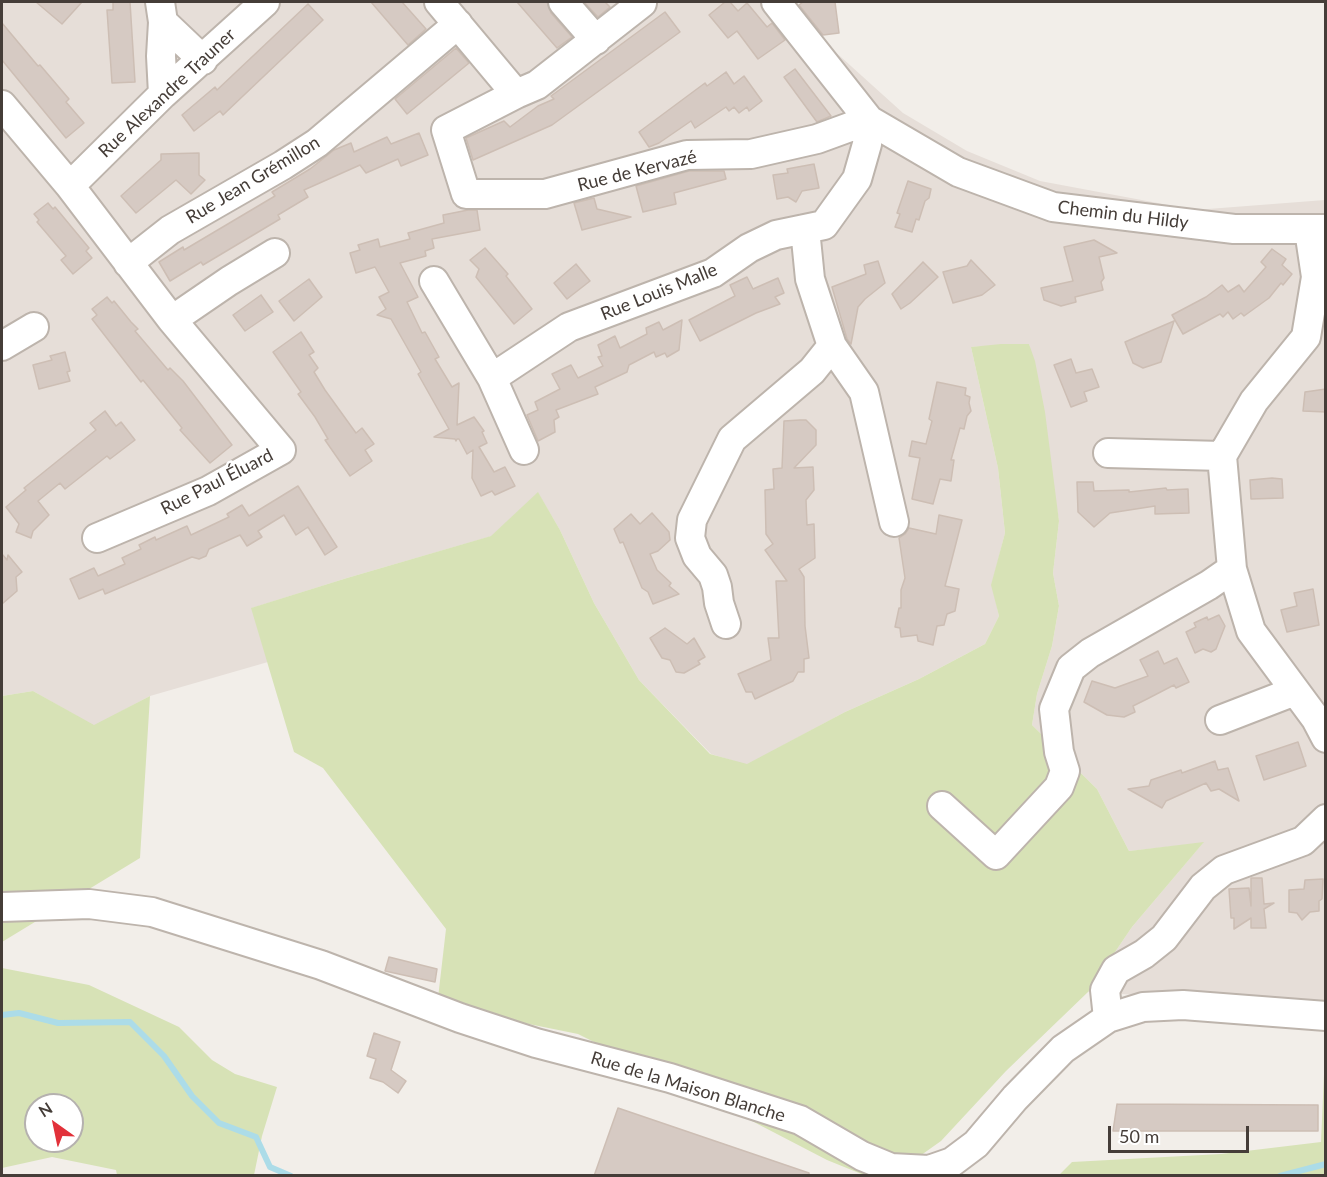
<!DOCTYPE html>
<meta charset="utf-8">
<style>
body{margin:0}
#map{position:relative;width:1327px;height:1177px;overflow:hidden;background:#f2eee9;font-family:Lato,sans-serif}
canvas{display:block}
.frame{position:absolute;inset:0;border:3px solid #453d38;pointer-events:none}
.north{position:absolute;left:24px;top:1093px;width:60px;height:60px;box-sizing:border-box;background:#fff;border:2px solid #b5b1af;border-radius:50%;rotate:327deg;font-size:16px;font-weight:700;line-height:24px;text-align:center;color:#453d38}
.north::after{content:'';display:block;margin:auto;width:21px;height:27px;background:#e2313a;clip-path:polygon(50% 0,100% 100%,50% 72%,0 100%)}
.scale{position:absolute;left:1108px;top:1126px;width:141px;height:27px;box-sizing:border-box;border:3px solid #453d38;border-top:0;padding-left:8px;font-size:18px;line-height:21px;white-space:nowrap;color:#453d38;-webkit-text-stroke:4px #fff;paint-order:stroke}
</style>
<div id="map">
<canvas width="1327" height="1177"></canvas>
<div class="frame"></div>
<div class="north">N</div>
<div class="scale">50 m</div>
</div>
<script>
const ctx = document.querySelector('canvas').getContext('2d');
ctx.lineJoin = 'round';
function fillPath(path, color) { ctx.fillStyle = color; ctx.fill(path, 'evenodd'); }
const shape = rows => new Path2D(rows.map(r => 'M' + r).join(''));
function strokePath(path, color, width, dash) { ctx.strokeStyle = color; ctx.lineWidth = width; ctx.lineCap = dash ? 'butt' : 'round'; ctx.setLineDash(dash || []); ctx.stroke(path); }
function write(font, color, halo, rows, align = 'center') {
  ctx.font = font + ' Lato,sans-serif'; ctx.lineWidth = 5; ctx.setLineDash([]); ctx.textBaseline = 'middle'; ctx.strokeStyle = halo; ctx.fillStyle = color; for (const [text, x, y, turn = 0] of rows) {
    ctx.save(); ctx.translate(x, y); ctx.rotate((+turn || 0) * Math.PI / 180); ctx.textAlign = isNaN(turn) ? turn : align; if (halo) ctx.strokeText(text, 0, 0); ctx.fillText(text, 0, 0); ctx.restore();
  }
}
fillPath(shape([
 [2,2,791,2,821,39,903,113,967,151,1040,181,1195,210,1325,200,1325,1006,1088,992,1132,927,1203,843,1129,851,1097,789,1032,725,1037,694,1052,646,1059,606,1053,573,1059,521,1029,344,971,347,998,468,1005,533,992,584,999,616,985,644,919,679,845,712,747,765,711,754,639,680,594,603,560,530,538,493,492,536,347,578,252,608,268,662,150,696,94,726,33,691,2,696]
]), '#e6ded8');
fillPath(shape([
 [1001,344,1029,344,1035,361,1045,412,1059,521,1053,573,1059,606,1052,646,1037,694,1032,725,1097,789,1129,851,1204,842,1132,927,1088,992,1006,1071,941,1141,893,1175,864,1175,827,1160,750,1120,578,1034,519,1022,438,998,446,929,323,768,294,752,251,608,347,578,491,536,538,492,560,530,594,603,639,680,710,754,747,764,845,712,919,679,985,644,999,616,991,585,1005,533,998,468,971,347],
 [33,691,94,725,150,696,140,858,2,942,2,696],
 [2,968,89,985,179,1027,212,1060,235,1074,277,1087,262,1136,254,1175,117,1175,116,1170,52,1157,2,1168],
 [36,1105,72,1105,72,1141,36,1141],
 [1325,1052,1325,1175,1059,1175,1072,1162,1221,1154,1321,1142]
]), '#d7e2b6');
strokePath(shape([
 [2,1015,19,1013,58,1023,130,1022,164,1056,192,1096,219,1123,256,1137,270,1167,291,1176],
 [1280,1176,1326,1164]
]), '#acdce8', 6);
const building = shape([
 [36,2,82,2,62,24,36,2],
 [113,2,130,2,135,82,112,83,107,10,113,10,113,2],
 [371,2,402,2,426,29,408,45,371,2],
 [517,2,547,2,551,13,572,37,557,48,517,2],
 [584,2,605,2,610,7,598,17,584,2],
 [725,2,730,2,738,11,747,3,767,27,772,23,785,40,758,59,737,31,728,38,709,15,725,2],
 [803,2,835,2,839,33,823,35,799,5,803,2],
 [308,4,323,20,223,115,220,111,194,131,182,115,215,87,217,90,308,4],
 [665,12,680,32,552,125,473,160,466,138,504,121,510,127,538,106,554,99,551,96,665,12],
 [2,23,38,66,40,65,69,99,66,102,84,123,66,138,2,60,2,23],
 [456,48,469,63,407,114,395,99,456,48],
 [795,69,831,116,817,122,784,77,795,69],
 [726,72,734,84,744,76,762,101,749,111,747,107,739,113,734,107,729,111,726,107,695,128,691,121,659,143,649,147,639,132,705,83,707,86,726,72],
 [419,133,428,155,401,166,398,159,366,173,360,165,304,190,308,197,278,215,280,219,203,265,201,262,170,281,159,262,183,247,184,250,275,196,272,192,310,169,334,150,351,143,354,152,387,137,391,144,419,133],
 [199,153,199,175,205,180,191,194,176,180,136,213,121,196,161,160,161,154,199,153],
 [814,164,819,188,802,191,796,202,788,197,777,199,773,175,788,173,787,169,814,164],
 [689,171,724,171,726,179,674,193,676,204,643,212,636,186,689,171],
 [908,181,931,189,929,198,925,201,919,220,916,219,912,232,895,227,900,214,897,213,908,181],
 [594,198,597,209,631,217,582,230,574,203,594,198],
 [48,203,53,209,55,207,89,248,86,251,92,258,73,274,61,260,66,256,37,222,39,220,34,214,48,203],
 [468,210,477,210,480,230,432,239,434,248,425,251,426,256,400,263,418,297,407,302,422,333,425,332,439,357,435,359,452,387,459,383,457,425,474,417,484,431,482,432,487,443,479,447,494,472,505,467,515,486,495,495,492,491,481,496,472,478,473,450,467,454,459,439,457,439,456,441,455,439,434,437,449,429,418,374,421,372,391,319,377,315,386,309,379,297,389,292,375,267,356,273,350,253,360,250,358,245,378,239,380,247,410,239,408,233,444,223,443,215,468,210],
 [1094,240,1117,253,1099,257,1104,278,1101,282,1103,290,1075,297,1076,302,1061,306,1044,300,1041,288,1073,281,1064,247,1094,240],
 [485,248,508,274,506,276,532,309,514,324,476,277,479,269,470,260,485,248],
 [1272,249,1286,259,1282,265,1292,274,1283,285,1281,283,1269,298,1244,316,1241,313,1233,319,1228,312,1223,317,1220,314,1183,334,1172,315,1206,297,1222,285,1228,292,1239,285,1244,292,1266,267,1261,262,1272,249],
 [971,260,995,285,982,295,953,303,943,272,967,266,971,260],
 [878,261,885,283,865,299,858,307,851,344,847,339,832,287,866,274,864,265,878,261],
 [923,262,938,277,910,303,901,309,892,294,923,262],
 [576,264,590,281,567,299,554,283,576,264],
 [747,277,753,289,778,278,784,293,775,297,780,304,756,313,700,341,689,320,735,296,730,285,747,277],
 [309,279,322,297,294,321,279,301,309,279],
 [261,295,273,312,245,331,233,315,261,295],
 [107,297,112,303,114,301,131,322,138,329,135,331,168,370,170,368,183,381,232,445,210,463,180,430,182,428,143,380,141,382,130,368,92,319,97,315,92,309,107,297],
 [682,320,679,350,667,357,665,353,656,357,654,352,629,365,627,372,595,387,598,394,556,410,559,417,554,420,555,432,538,441,527,415,538,410,535,402,560,389,552,374,571,365,578,378,603,366,598,357,602,356,598,345,615,336,620,348,647,334,646,328,659,322,663,330,682,320],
 [1174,321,1161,362,1143,368,1133,363,1125,342,1174,321],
 [301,332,314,352,309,355,318,368,314,372,325,390,356,433,362,428,374,444,365,450,372,461,350,476,325,440,328,439,315,417,298,394,301,392,273,352,301,332],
 [65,352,70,371,67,372,70,381,39,389,33,365,52,360,50,356,65,352],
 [1071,359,1076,373,1092,369,1099,387,1084,392,1087,401,1071,407,1054,365,1071,359],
 [937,382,966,388,965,395,970,397,969,403,971,411,967,416,964,429,960,428,951,460,954,460,951,481,940,479,933,504,912,499,920,458,909,456,912,441,926,444,932,421,929,419,937,382],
 [1326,389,1326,412,1303,411,1305,392,1326,389],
 [105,411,116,426,121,422,135,440,110,459,107,456,65,489,60,483,38,501,49,515,33,531,31,538,16,532,19,524,6,507,26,490,24,488,96,430,90,423,105,411],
 [800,420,806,420,816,430,816,445,794,468,813,467,814,490,806,500,807,525,814,524,815,558,799,569,804,577,805,626,809,658,804,659,804,672,798,672,793,681,755,699,752,692,746,692,738,674,771,660,768,638,779,638,776,581,787,581,765,550,773,544,766,534,765,490,774,489,773,469,782,468,784,421,800,420],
 [1272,478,1282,479,1283,498,1251,499,1250,480,1272,478],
 [1077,482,1093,482,1094,491,1129,490,1129,492,1166,488,1167,490,1188,489,1189,513,1155,514,1155,506,1110,513,1094,527,1078,512,1077,482],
 [298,486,337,547,325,555,308,527,296,535,284,515,258,531,262,537,247,546,240,535,209,549,206,556,199,559,192,557,105,594,103,589,79,599,70,579,94,568,98,576,125,564,122,558,141,549,139,545,155,537,156,540,187,526,191,535,229,517,227,514,242,505,249,516,298,486],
 [652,513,669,532,670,540,658,551,650,554,657,570,671,583,669,586,679,594,653,604,648,592,642,588,623,542,620,543,614,529,631,514,640,524,652,513],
 [939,515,962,520,945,586,959,589,955,611,947,614,944,625,937,626,933,645,918,641,917,635,901,637,900,628,895,627,899,608,901,608,901,590,905,578,899,538,905,534,909,528,936,534,939,515],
 [2,554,7,560,8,555,22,572,16,577,17,591,2,604,2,554],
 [1313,589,1319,625,1287,632,1281,610,1297,606,1294,593,1313,589],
 [1219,615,1225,626,1216,649,1211,652,1203,649,1195,653,1186,632,1196,627,1194,623,1207,617,1208,620,1219,615],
 [665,628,687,644,694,638,705,657,698,661,700,664,684,673,676,672,670,660,662,658,650,638,665,628],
 [1158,651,1164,664,1177,658,1189,682,1176,688,1174,685,1147,699,1133,706,1135,712,1124,717,1107,715,1084,702,1092,681,1115,688,1148,676,1140,660,1158,651],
 [1298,742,1306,766,1264,780,1256,756,1298,742],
 [1215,761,1218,770,1228,768,1239,801,1219,789,1211,791,1206,783,1166,801,1162,808,1128,789,1149,786,1151,780,1181,770,1182,773,1215,761],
 [1251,878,1262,878,1264,904,1274,903,1264,909,1266,928,1251,928,1251,918,1234,929,1234,918,1231,918,1229,889,1249,888,1251,906,1251,878],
 [1323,879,1322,899,1319,901,1319,911,1310,912,1302,920,1297,913,1289,912,1289,890,1304,889,1305,880,1323,879],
 [389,957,437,969,435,982,385,971,389,957],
 [374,1033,400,1042,391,1070,406,1081,398,1093,383,1082,370,1078,376,1059,367,1056,374,1033],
 [1117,1104,1318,1105,1318,1131,1113,1131,1117,1104],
 [618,1108,809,1173,809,1176,594,1176,618,1108]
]);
fillPath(building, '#d6cac3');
strokePath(building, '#cdbeb4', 1.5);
const minor = shape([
 [160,2,163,22,161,56,163,94],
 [439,2,516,94],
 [563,2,596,40],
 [642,3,537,85,516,94,446,130,466,194,545,194,687,155,751,154,817,139,869,120,776,2],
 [163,22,203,60],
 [2,105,70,186,172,320,281,450,208,491,97,538],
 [70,186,163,94,265,2],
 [1309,230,1316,277,1306,337,1254,401,1222,456,1232,569,1251,631,1316,719,1326,738],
 [128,263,170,230,283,165,317,143,458,24],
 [434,281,492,378,524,450],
 [172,320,229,281,275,253],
 [2,346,34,327],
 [832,346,864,392,894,522],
 [492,378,569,327,713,273,749,248,776,235,824,225,857,179,867,144,869,120,958,172,1053,207,1234,229,1326,229],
 [1108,453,1222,456],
 [726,624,719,603,717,587,713,575,697,556,690,538,692,520,732,439,812,371,832,346,810,279,805,229],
 [1220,720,1295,691],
 [942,806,996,855,1059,787,1065,771,1059,752,1054,709,1071,668,1090,653,1209,585,1232,569],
 [2,907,89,904,152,912,321,965,460,1018,536,1043,670,1078,800,1120,862,1156,891,1168,929,1170,952,1162,976,1144,1015,1098,1063,1049,1108,1018,1143,1007,1183,1005,1326,1016],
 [1108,1018,1105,990,1116,970,1144,954,1164,938,1203,887,1224,870,1303,841,1326,819]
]);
strokePath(minor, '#bdb4ac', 32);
strokePath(minor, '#fff', 28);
write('18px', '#453d38', '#fff', [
 ["Rue Alexandre Trauner",167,93,-43],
 ["Rue de Kervazé",637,171,-14],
 ["Rue Jean Grémillon",253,180,-31],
 ["Chemin du Hildy",1123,215,7],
 ["Rue Louis Malle",659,292,-22],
 ["Rue Paul Éluard",217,482,-27],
 ["Rue de la Maison Blanche",688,1087,17]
]);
</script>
